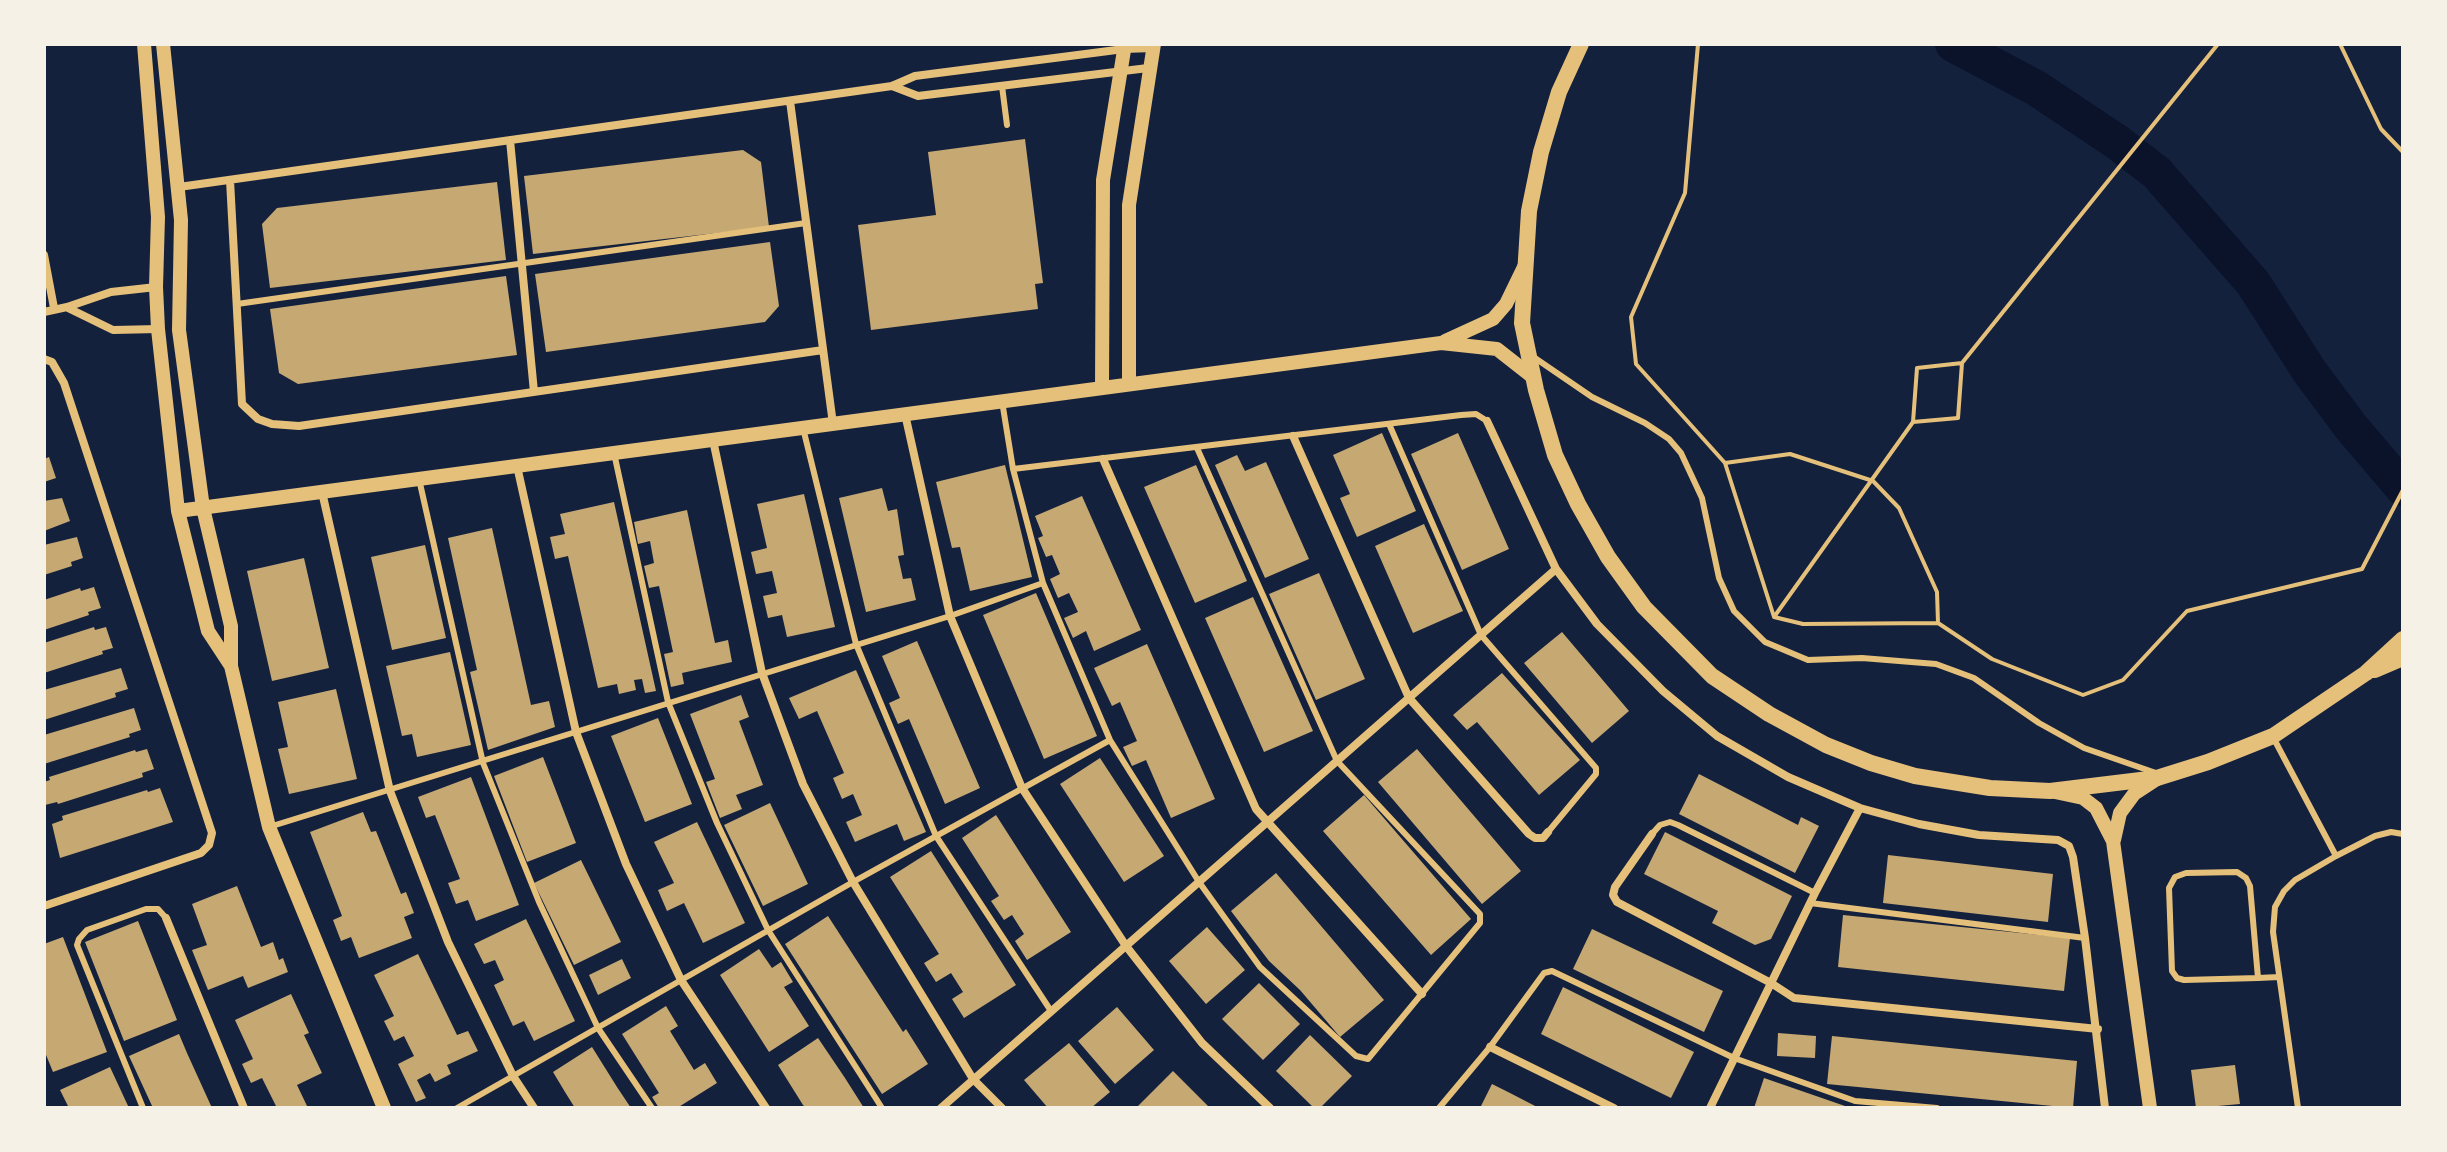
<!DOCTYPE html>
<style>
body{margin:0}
#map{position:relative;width:2447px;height:1152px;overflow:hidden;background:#14213d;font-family:Roboto,sans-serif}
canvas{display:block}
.frame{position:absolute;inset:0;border:46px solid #f6f1e7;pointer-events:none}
</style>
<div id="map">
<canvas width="2447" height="1152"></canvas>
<div class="frame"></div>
</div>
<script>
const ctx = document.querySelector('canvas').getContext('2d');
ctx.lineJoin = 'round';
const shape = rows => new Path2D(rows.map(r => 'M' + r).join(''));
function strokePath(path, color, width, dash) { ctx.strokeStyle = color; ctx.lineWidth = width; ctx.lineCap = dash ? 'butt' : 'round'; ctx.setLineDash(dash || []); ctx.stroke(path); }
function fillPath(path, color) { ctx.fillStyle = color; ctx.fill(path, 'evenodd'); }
strokePath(shape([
 [1953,44,2036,88,2117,142,2157,173,2253,283,2310,372,2351,427,2403,488]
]), '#0b132b', 36);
fillPath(shape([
 [1025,139,1043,283,1035,284,1038,309,871,330,858,225,936,215,928,152],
 [743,150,761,162,769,227,533,254,524,176],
 [497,182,506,260,270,288,262,224,277,208],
 [770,242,779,306,765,322,546,352,535,274],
 [506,276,517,355,298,384,279,373,270,309],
 [1382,433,1416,511,1357,537,1340,498,1350,494,1333,455],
 [1458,433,1509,549,1462,570,1411,454],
 [1237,455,1245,471,1266,462,1309,559,1265,578,1215,465],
 [49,457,56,478,44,482,44,459],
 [1005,465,1032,577,970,591,960,547,952,548,936,482],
 [1196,465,1247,581,1195,603,1144,487],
 [882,488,888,511,897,509,904,555,898,556,903,579,911,578,916,600,866,612,839,498],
 [804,494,835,627,787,637,782,615,768,618,763,596,777,593,772,571,756,574,751,552,767,548,757,504],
 [1082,496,1141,630,1094,651,1086,631,1073,638,1064,618,1078,612,1069,593,1058,598,1050,579,1060,574,1052,555,1046,557,1038,538,1043,536,1035,516],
 [62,498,70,521,44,531,44,501],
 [614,502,656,691,645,693,642,679,634,680,636,690,619,694,617,684,598,688,568,556,555,559,550,537,565,534,560,514],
 [687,510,715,643,728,640,732,662,682,673,684,684,671,687,664,654,673,652,659,586,649,588,644,566,654,563,650,541,638,544,634,522],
 [1424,524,1463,611,1413,633,1375,546],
 [492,528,531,705,549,701,555,727,488,750,470,672,477,670,448,538],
 [77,537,83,558,71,562,72,566,44,575,44,545],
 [425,545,446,638,392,650,371,557],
 [304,558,329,668,272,681,247,571],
 [1319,573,1365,679,1316,700,1269,594],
 [94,587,101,608,88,612,89,615,44,630,44,600,80,588,81,591],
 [1036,593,1097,736,1044,759,983,615],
 [1253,597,1313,731,1264,752,1205,618],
 [94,627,95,630,106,627,113,648,102,651,103,654,44,673,44,643],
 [1562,632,1629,711,1592,743,1524,663],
 [917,641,980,788,945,804,909,719,898,724,889,703,900,698,882,656],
 [1147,644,1215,799,1171,818,1146,760,1132,766,1123,747,1137,741,1120,702,1112,706,1094,668],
 [450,652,471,745,417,757,412,734,402,736,386,666],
 [121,668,128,689,115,693,116,697,44,720,44,690],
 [856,670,926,832,904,841,897,824,855,842,846,822,862,815,853,794,842,799,833,778,844,773,817,711,799,719,789,698],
 [1502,673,1580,760,1539,795,1477,722,1467,730,1453,715],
 [336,689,357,779,289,794,278,749,288,747,278,702],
 [741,695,749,717,739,721,763,785,736,795,742,809,720,818,706,782,715,779,690,714],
 [134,708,141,730,129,734,130,737,44,764,44,735],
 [658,718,692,804,645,822,611,736],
 [147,749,154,769,142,773,143,777,58,804,57,802,45,805,44,782,50,780,49,777,135,750,136,752],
 [1417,749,1521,871,1482,904,1378,782],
 [543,757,576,843,527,862,494,776],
 [1100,758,1164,856,1124,882,1060,784],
 [1699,774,1798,825,1801,817,1819,826,1795,873,1679,814],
 [471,777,519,905,476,921,468,900,456,904,448,883,460,879,435,815,426,818,418,797],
 [160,788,173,822,60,858,52,824,63,820,62,816,147,790,148,792],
 [1364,795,1471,919,1431,955,1323,831],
 [770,803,808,884,763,906,724,825],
 [363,812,371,832,376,831,401,894,406,892,414,913,404,917,412,938,359,958,351,937,341,941,333,920,342,916,310,832],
 [996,815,1071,932,1027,960,1015,941,1024,934,1012,915,1004,920,991,901,999,896,962,838],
 [697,822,745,923,703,943,684,903,667,911,658,890,674,883,654,842],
 [1665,832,1792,896,1771,939,1755,945,1712,923,1718,911,1644,874],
 [931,851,1016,985,964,1018,952,999,963,992,951,973,936,982,924,963,939,954,890,877],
 [1888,855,2053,874,2048,922,1883,903],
 [581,860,621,942,574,965,534,883],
 [1276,873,1384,1000,1340,1037,1300,990,1269,961,1231,911],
 [237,886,261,947,273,942,279,960,283,958,288,972,248,988,243,976,208,990,192,950,207,945,192,904],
 [1843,915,2070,938,2064,991,1838,967],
 [828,916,903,1032,906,1029,928,1064,882,1094,785,944],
 [526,919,575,1021,534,1041,524,1021,513,1026,494,985,504,980,495,960,484,964,474,944],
 [138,921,177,1020,124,1041,85,942],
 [1207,927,1245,970,1206,1004,1169,961],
 [1592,929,1723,991,1704,1032,1573,969],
 [63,937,107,1052,53,1072,44,1050,44,944],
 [759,949,772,968,781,962,793,982,784,987,809,1026,769,1052,720,975],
 [418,954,457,1035,468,1031,478,1051,447,1065,451,1074,435,1082,430,1073,417,1080,426,1098,416,1102,398,1064,414,1056,404,1036,394,1041,384,1021,394,1016,374,975],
 [622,959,631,978,598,995,589,975],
 [1259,983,1300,1024,1263,1060,1222,1019],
 [1563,987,1694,1052,1671,1098,1541,1034],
 [291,994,309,1033,304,1035,322,1073,297,1085,308,1108,277,1108,262,1078,251,1083,242,1064,253,1059,235,1020],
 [666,1006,678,1026,670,1031,694,1070,705,1063,717,1083,677,1108,659,1108,652,1097,659,1093,622,1034],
 [1117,1007,1154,1050,1115,1084,1078,1041],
 [1778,1033,1816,1036,1815,1058,1777,1056],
 [179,1034,187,1053,212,1108,153,1108,129,1056],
 [1310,1035,1352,1076,1320,1108,1314,1108,1276,1071],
 [1832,1036,2077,1061,2073,1108,1827,1084],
 [818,1038,845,1078,864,1108,806,1108,803,1105,778,1065],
 [1069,1043,1110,1092,1091,1108,1048,1108,1024,1080],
 [592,1047,617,1087,631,1108,575,1108,565,1092,553,1072],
 [2235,1065,2240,1104,2196,1108,2191,1070],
 [110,1067,129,1108,69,1108,60,1090],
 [1173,1071,1210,1108,1136,1108],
 [1764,1078,1845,1106,1844,1108,1754,1108],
 [1492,1084,1510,1093,1539,1108,1480,1108]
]), '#c6a872');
strokePath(shape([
 [1698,44,1685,193,1631,317,1636,364,1725,463,1774,617,1803,624,1938,623,1992,659,2083,695,2123,680,2187,611,2362,569,2403,490],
 [2340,44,2381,129,2403,152],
 [1913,422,1958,418,1962,363],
 [1725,463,1790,454,1873,481,1899,508,1937,592,1938,623],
 [1774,617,1913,422,1917,368,1962,363,2218,44]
]), '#e5c07b', 4);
strokePath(shape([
 [1002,86,1007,125],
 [237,304,806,223],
 [1532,356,1592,397,1645,423,1669,439,1681,453,1702,498,1719,578,1734,611,1765,642,1808,660,1862,658,1936,664,1974,678,2039,723,2084,748,2156,773],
 [1002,401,1013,469,1043,583,1110,740,1199,882,1260,967,1356,1056,1368,1059,1480,923,1480,914,1337,761,1197,448],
 [1389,424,1481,635,1596,768,1596,774,1548,832],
 [803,428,856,644,936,836,1051,1011],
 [614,453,668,702,717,823,768,930,882,1108],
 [1013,469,1461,415,1476,414,1487,421],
 [419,479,483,763,539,902,598,1028,652,1108],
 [2274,739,2336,856],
 [269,827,950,616,1043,583],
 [1652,834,1660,825,1670,822,1678,825,1815,893],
 [1810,903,2085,938],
 [2258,978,2250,886,2246,878,2237,872,2186,873,2175,877,2169,888,2172,971,2177,978,2184,980,2258,978,2279,977],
 [143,1108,77,945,79,939,87,930,146,909,158,909,166,918],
 [457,1108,853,882,1110,740],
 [1439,1108,1490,1047,1544,973,1552,971,1734,1058,1855,1101,1937,1108],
 [2298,1108,2273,932,2275,907,2284,891,2295,880,2336,856,2375,836,2391,832,2403,834]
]), '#e5c07b', 6);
strokePath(shape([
 [892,86,918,96,1148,68],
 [790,101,833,424],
 [510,140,534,392],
 [230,180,242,404,258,419,272,424,299,426,823,350],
 [179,187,892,86,915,76,1124,49,1153,48],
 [44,255,54,308],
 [68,308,113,330,158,329],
 [44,312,67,307,111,292,156,287],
 [44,359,52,362,64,383,212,833,209,845,201,853,44,906],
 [905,414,950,616,1022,788,1126,946,1202,1043,1270,1108],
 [1487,421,1556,569,1597,624,1663,691,1717,736,1788,777,1860,808,1919,824,1979,835,2058,840,2069,846,2073,857,2085,938,2105,1108],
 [1293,436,1409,698,1529,834,1535,838,1543,838,1548,832],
 [713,440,762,673,803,784,853,882,973,1079,1002,1108],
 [1103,459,1256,809,1422,994],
 [517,466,576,732,626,864,681,980,766,1108],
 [322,492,390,791,448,942,513,1076,534,1108],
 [1652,834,1615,887,1613,895,1617,902,1771,983,1794,998,2098,1029],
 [166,918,244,1108],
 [1490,1047,1614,1108],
 [941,1108,1556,569],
 [1710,1108,1815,893,1860,808]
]), '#e5c07b', 8);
strokePath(shape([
 [144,44,158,217,156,287,158,329,178,511,208,631,231,666],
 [163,44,181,220,179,330,203,508,231,626,231,666,269,827,384,1108],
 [1445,341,1493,319,1506,304,1524,267],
 [1129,384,1129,205,1154,44],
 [1102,388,1103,180,1125,44],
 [178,511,1441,343,1497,349,1534,378],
 [2055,792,2083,798,2096,808,2113,841,2150,1108],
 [2114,840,2120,813,2134,794,2157,779]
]), '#e5c07b', 14);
strokePath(shape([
 [1581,44,1559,92,1541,152,1529,211,1522,323,1536,390,1555,455,1578,504,1608,557,1644,607,1712,676,1769,714,1826,745,1871,763,1915,776,1990,788,2050,791,2157,778,2208,762,2273,736,2366,673,2403,639],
 [2375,670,2403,658]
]), '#e5c07b', 16);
</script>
